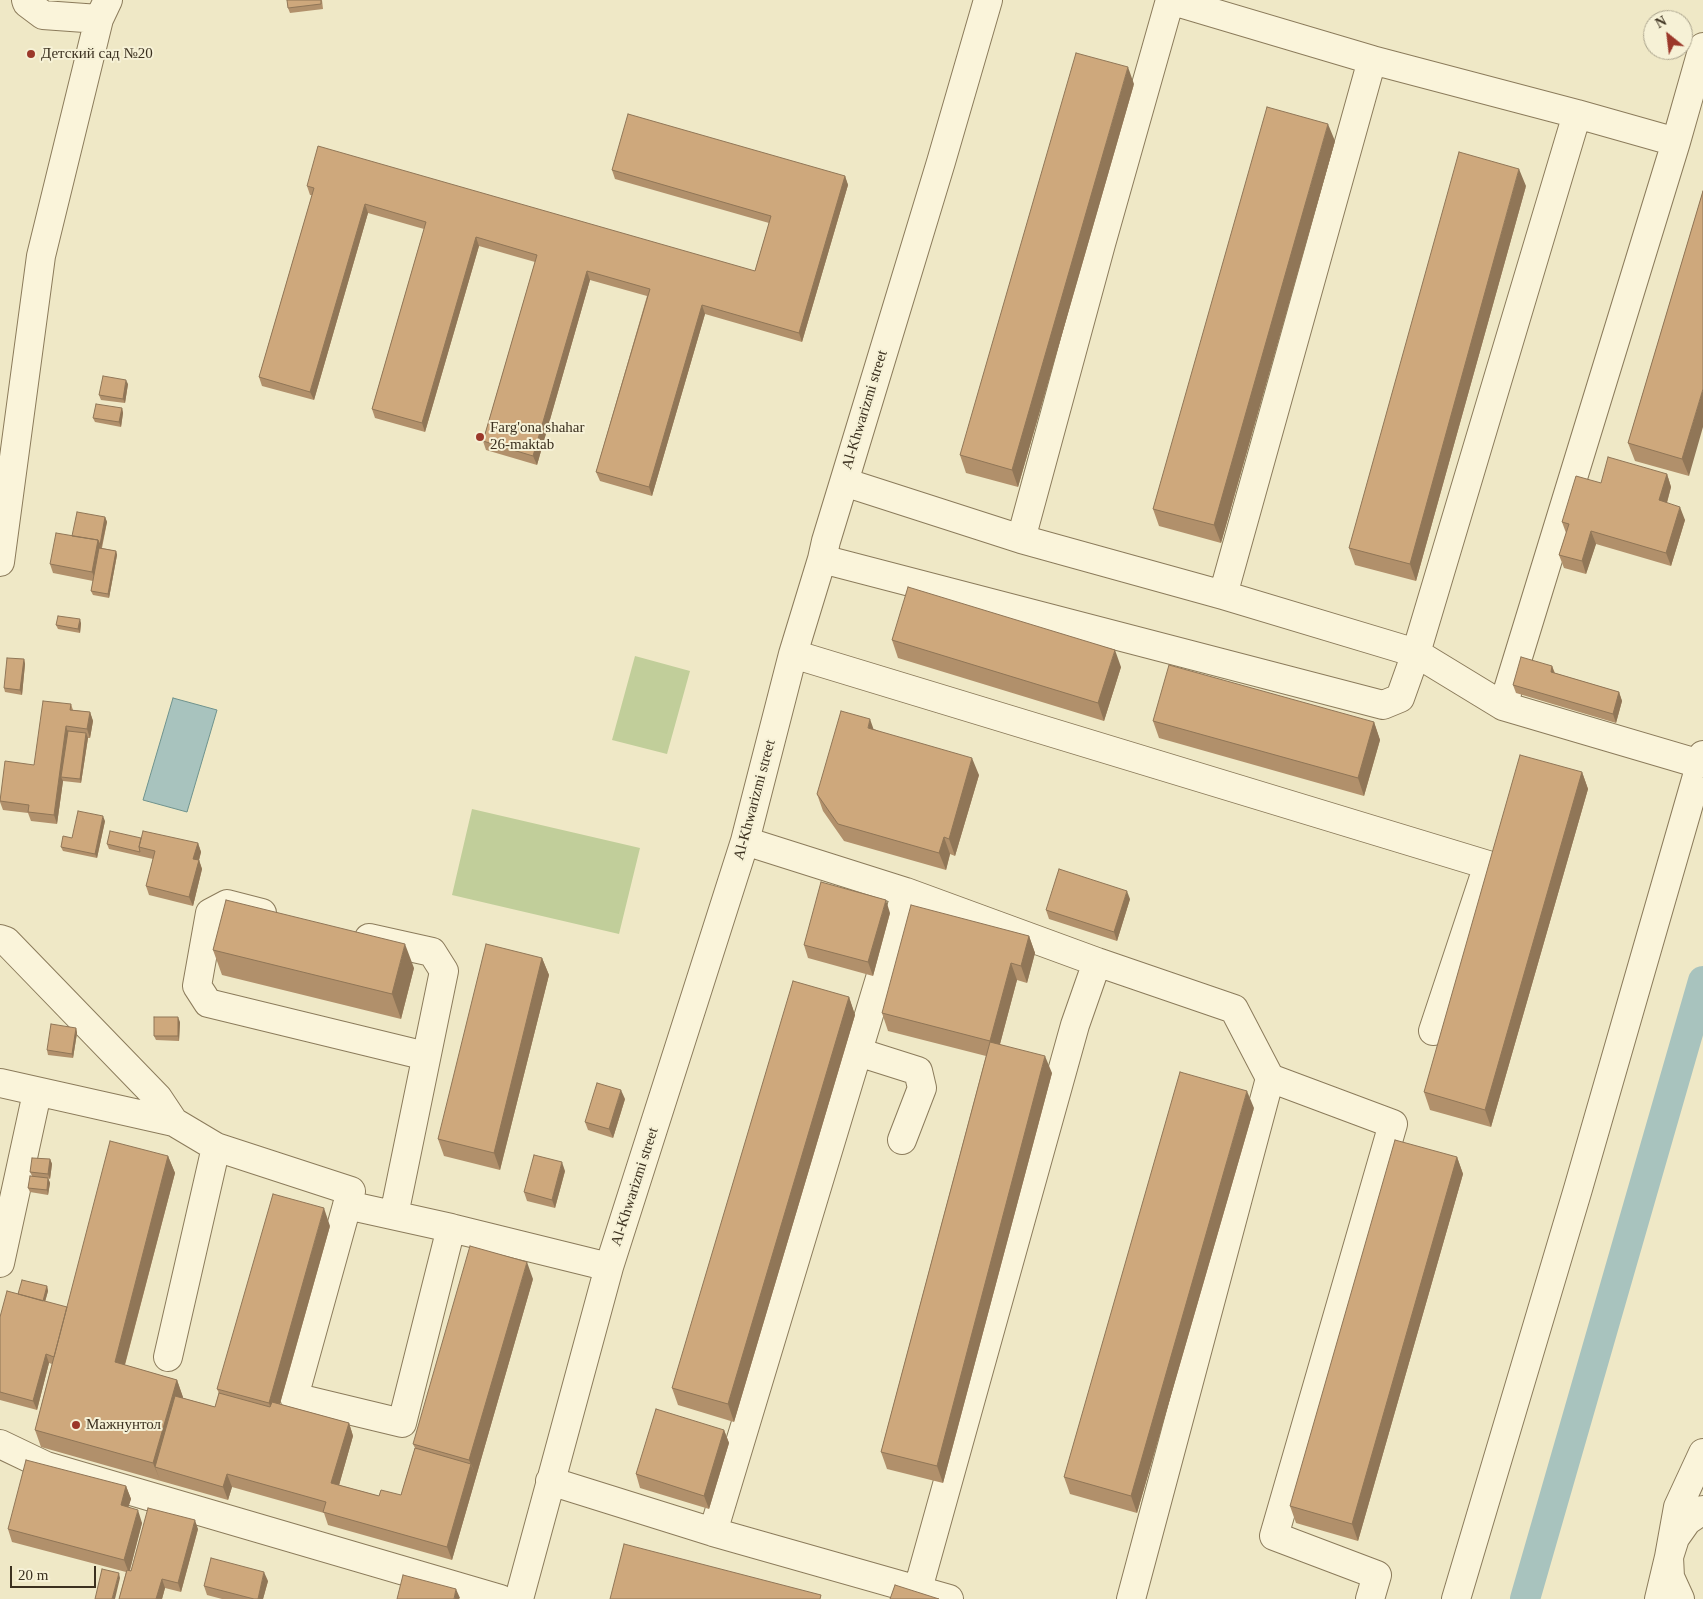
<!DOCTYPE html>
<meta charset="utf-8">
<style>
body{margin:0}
#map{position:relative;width:1703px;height:1599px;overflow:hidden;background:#efe8c6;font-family:Georgia,serif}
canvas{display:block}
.north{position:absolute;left:1643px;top:10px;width:50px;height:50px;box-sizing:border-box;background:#f6f1d6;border:1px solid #aba48d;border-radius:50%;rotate:331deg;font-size:14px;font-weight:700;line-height:20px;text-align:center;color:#3b301f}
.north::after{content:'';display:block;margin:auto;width:18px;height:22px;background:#9b382a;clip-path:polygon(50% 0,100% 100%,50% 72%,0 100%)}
.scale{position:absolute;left:10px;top:1566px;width:86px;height:22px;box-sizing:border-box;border:2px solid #3b301f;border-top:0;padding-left:6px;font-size:15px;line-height:18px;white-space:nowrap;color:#3b301f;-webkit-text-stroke:4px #f6f1d6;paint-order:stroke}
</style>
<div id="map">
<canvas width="1703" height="1599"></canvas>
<div class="north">N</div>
<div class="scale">20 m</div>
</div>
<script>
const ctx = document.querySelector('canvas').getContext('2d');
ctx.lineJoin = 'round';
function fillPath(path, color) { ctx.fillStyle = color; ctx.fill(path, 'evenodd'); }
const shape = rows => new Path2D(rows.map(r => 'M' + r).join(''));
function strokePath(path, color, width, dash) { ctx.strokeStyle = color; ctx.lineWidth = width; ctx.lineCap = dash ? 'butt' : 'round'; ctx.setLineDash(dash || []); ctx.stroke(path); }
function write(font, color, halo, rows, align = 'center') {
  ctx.font = font + ' Georgia,serif'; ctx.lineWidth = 4; ctx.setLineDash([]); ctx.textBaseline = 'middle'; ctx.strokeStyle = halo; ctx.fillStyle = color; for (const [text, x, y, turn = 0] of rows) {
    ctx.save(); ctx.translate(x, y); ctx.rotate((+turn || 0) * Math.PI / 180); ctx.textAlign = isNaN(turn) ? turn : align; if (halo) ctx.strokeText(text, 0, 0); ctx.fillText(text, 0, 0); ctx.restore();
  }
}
fillPath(shape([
 [635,656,690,671,667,754,612,740],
 [472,809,640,848,619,934,452,895]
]), '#c1ce9a');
const water = shape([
 [173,698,217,710,187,812,143,800,173,698]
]);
fillPath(water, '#a8c3be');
strokePath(water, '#6e928d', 1);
strokePath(shape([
 [1525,1599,1703,981]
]), '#a8c3be', 30);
const minor = shape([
 [26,0,27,3,43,15,99,19],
 [1577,114,1676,142],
 [844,482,1021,539,1223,595,1416,653,1503,706,1700,764],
 [1021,539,1101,244,1170,0,1372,60,1223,595],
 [822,559,1383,705,1400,698,1416,653,1577,114,1372,60],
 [0,562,41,256,99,19,108,0],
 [793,654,1488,865,1433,1031],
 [1503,706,1676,142,1703,47],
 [745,841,906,892],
 [262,913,227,904,210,913,197,986,208,1003,426,1056],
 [369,938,432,952,444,971,394,1215],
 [0,939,6,941,158,1098,174,1122],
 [858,1052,918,1071,922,1088,902,1140],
 [0,1083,174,1122,216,1147,351,1191,294,1397,402,1423,451,1228,609,1267],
 [347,1205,451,1228],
 [0,1263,37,1093],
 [168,1357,216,1147],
 [0,1444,46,1466,500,1599],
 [550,1481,713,1532,949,1599],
 [713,1532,906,892,1097,962],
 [918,1589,1075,1025,1097,962,1234,1009,1270,1078],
 [519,1599,609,1267,745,841,793,654,822,559,826,541,844,482,941,162,988,0],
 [1131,1599,1270,1078,1393,1124,1274,1536,1377,1575,1370,1599],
 [1456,1599,1578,1189,1703,755],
 [1659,1599,1669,1557,1678,1507,1703,1453],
 [1680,1599,1670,1577,1669,1557,1675,1538,1687,1521,1703,1510]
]);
strokePath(minor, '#8b7b5b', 30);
strokePath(minor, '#faf4da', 28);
fillPath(shape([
 [322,0,323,9,290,13,288,8],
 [1134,84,1018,487,966,473,960,455],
 [1335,141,1221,543,1159,526,1153,509],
 [612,170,845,176,848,185,802,342,705,314,652,496,600,481,596,472,647,296,590,280,537,465,486,450,483,441,535,262,479,246,425,432,375,418,372,409,424,229,368,213,314,400,262,386,259,377,312,195,310,195,307,186,755,271,769,223,615,179],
 [1526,186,1416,581,1355,565,1349,548],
 [1703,191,1689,476,1635,461,1628,443],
 [128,384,125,403,101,400,99,395],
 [122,408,123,413,121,427,95,422,93,418],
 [1667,474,1671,487,1667,503,1685,520,1671,566,1596,544,1586,574,1564,568,1559,555,1566,533,1562,522,1601,483],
 [105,517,107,522,102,548,116,551,117,555,109,598,93,595,91,591,93,581,53,573,50,564,72,536],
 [81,623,80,633,58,629,56,625],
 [892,640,1121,667,1104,721,898,658],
 [24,659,25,664,22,695,5,692,4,688],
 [1552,666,1555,673,1619,692,1622,701,1616,723,1516,693,1513,685],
 [71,704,73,710,90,712,93,721,90,738,88,738,81,783,63,781,57,824,31,821,28,813,3,810,0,802,0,798,34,765],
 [1153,721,1374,722,1380,740,1364,796,1159,738],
 [874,729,979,775,955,856,950,854,946,870,844,841,823,811,817,794],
 [1582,772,1588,789,1491,1127,1430,1110,1424,1092],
 [105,821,97,858,63,851,61,847],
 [141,838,198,843,201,852,199,860,202,869,193,906,149,895,146,886,153,859,109,849,107,844],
 [1130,899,1117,941,1049,919,1046,910],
 [890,913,873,976,808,958,804,945],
 [1029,936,1035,953,1027,983,1017,980,1000,1044,1052,1073,943,1483,887,1469,881,1452,986,1056,888,1031,882,1013],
 [213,950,414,968,401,1019,222,975],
 [542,958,549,975,500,1170,444,1156,438,1139],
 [849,997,855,1015,734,1422,678,1405,672,1388],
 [180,1022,179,1041,156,1040,154,1036],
 [76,1028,77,1033,73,1058,48,1055,47,1050],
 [625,1099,613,1138,588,1130,585,1122],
 [1254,1108,1137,1513,1070,1494,1064,1477],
 [168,1156,175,1173,125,1365,177,1380,183,1398,215,1407,219,1393,217,1389,330,1226,280,1404,349,1423,353,1436,339,1485,379,1496,401,1495,415,1448,413,1444,533,1279,452,1560,328,1525,324,1513,232,1487,228,1500,41,1447,35,1430,52,1364,49,1363,37,1410,0,1400,0,1317,18,1294,47,1286,48,1291,45,1302,67,1307],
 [1457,1157,1463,1174,1358,1541,1296,1523,1290,1506],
 [50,1159,52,1164,50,1179,48,1178,50,1183,48,1195,30,1192,28,1188,32,1176,30,1172],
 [565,1171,555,1208,527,1201,524,1192],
 [724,1430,729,1443,709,1509,640,1488,636,1474],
 [126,1486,131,1499,128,1507,142,1523,130,1570,131,1571,198,1529,181,1592,165,1588,162,1599,119,1599,126,1572,12,1542,8,1529],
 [268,1581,263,1599,222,1599,207,1595,204,1586]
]), '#b1906b');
fillPath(shape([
 [1128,67,1134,84,1018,487,1012,470],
 [1328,124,1335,141,1221,543,1214,525],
 [1519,169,1526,186,1416,581,1410,564],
 [845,176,848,185,802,342,799,333],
 [365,204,368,213,314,400,310,392],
 [476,237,479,246,425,432,422,423],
 [587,271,590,280,537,465,533,456],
 [702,305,705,314,652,496,649,487],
 [126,380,128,384,125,403,123,399],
 [1703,389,1703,427,1689,476,1682,459],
 [122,408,123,413,121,427,119,422],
 [1667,474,1671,487,1664,513,1659,500],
 [1680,507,1685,520,1671,566,1666,553],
 [105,517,107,522,101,549,100,545],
 [1591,531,1596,544,1586,574,1582,561],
 [98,540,101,549,96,581,92,572],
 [116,551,117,555,109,598,108,594],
 [80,619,81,623,80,633,78,629],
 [1115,650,1121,667,1104,721,1098,703],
 [24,659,25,664,22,695,20,690],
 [1552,666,1555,675,1551,672],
 [1619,692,1622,701,1616,723,1613,714],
 [90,712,93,721,90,738,87,729],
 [870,719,876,736,868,728],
 [1374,722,1380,740,1364,796,1358,778],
 [66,726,69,735,61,777,63,781,57,824,54,815],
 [86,733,88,738,81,783,80,779],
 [972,758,979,775,955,856,949,839],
 [1582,772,1588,789,1491,1127,1485,1110],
 [103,816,105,821,97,858,95,854],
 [944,837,950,854,946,870,939,853],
 [198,843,201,852,199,860,202,869,193,906,189,897,193,859],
 [1127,891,1130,899,1117,941,1114,932],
 [886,900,890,913,873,976,868,962],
 [1029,936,1035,953,1027,983,1021,966],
 [405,944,414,968,401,1019,392,994],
 [542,958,549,975,500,1170,494,1153],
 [1011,963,1017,980,996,1059,990,1041],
 [849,997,855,1015,734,1422,728,1404],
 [178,1017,180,1022,179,1041,178,1036],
 [76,1028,77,1033,73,1058,72,1054],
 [1045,1056,1052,1073,943,1483,937,1466],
 [621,1090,625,1099,613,1138,609,1129],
 [1247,1091,1254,1108,1137,1513,1131,1496],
 [168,1156,175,1173,121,1379,115,1362],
 [1457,1157,1463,1174,1358,1541,1352,1524],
 [50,1159,52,1164,50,1179,48,1174],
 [562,1162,565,1171,555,1208,552,1200],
 [48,1178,50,1183,48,1195,47,1190],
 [324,1208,330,1226,275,1421,269,1403],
 [527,1262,533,1279,476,1477,469,1460],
 [47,1286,48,1291,44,1305,43,1301],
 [46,1354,49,1363,37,1410,33,1401],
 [177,1380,183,1397,163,1469,155,1467,160,1480,153,1463],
 [349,1423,353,1436,336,1496,331,1483],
 [724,1430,729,1443,709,1509,704,1496],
 [471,1464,476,1477,452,1560,447,1547],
 [227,1474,232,1487,228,1500,223,1487],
 [126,1486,131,1499,125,1518,121,1505],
 [138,1510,142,1523,129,1573,124,1560],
 [195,1520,198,1529,181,1592,178,1583],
 [264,1572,268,1581,263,1599,258,1599],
 [119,1573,120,1578,115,1599,112,1599],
 [162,1579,165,1588,162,1599,156,1599],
 [456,1589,460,1598,459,1599,454,1599]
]), '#907657');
const building = shape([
 [287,0,321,0,321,4,288,8,287,0],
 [1076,53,1128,67,1012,470,960,455,1076,53],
 [1267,107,1328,124,1214,525,1153,509,1267,107],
 [628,114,845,176,799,333,702,305,649,487,596,472,650,289,587,271,533,456,483,441,537,255,476,237,422,423,372,409,426,222,365,204,310,392,259,377,314,188,307,186,318,146,755,271,771,216,612,170,628,114],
 [1459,152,1519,169,1410,564,1349,548,1459,152],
 [1703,191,1703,389,1682,459,1628,443,1703,191],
 [103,376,126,380,123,399,99,395,103,376],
 [96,404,122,408,119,422,93,418,96,404],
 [1608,457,1667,474,1659,500,1680,507,1666,553,1591,531,1582,561,1559,555,1569,524,1562,522,1576,476,1601,483,1608,457],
 [77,512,105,517,100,545,98,540,72,536,77,512],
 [56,533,98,540,92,572,50,564,56,533],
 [99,548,116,551,108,594,91,591,99,548],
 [908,587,1115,650,1098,703,892,640,908,587],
 [58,616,80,619,78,629,56,625,58,616],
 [1521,657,1552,666,1551,672,1619,692,1613,714,1513,685,1521,657],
 [7,658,24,659,20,690,4,688,7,658],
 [1169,665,1374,722,1358,778,1153,721,1169,665],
 [43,701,71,704,70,710,90,712,87,729,66,726,54,815,28,812,29,805,0,801,5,761,34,765,43,701],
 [841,711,870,719,868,728,972,758,949,839,944,837,939,853,838,824,817,794,841,711],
 [68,731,86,733,80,779,61,777,68,731],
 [1520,755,1582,772,1485,1110,1424,1092,1520,755],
 [78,811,103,816,95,854,61,847,63,836,72,838,78,811],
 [110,831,141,838,139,847,140,852,107,844,110,831],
 [143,831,198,843,193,859,199,860,189,897,146,886,155,851,139,847,143,831],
 [1059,869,1127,891,1114,932,1046,910,1059,869],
 [821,882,886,900,868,962,804,945,821,882],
 [226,900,405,944,392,994,213,950,226,900],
 [911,905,1029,936,1021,966,1011,963,990,1041,882,1013,911,905],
 [486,944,542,958,494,1153,438,1139,486,944],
 [793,981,849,997,728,1404,672,1388,793,981],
 [154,1017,178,1017,178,1036,154,1036,154,1017],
 [51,1024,76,1028,72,1054,47,1050,51,1024],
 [990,1042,1045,1056,937,1466,881,1452,990,1042],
 [1180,1072,1247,1091,1131,1496,1064,1477,1180,1072],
 [597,1083,621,1090,609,1129,585,1122,597,1083],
 [1395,1140,1457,1157,1352,1524,1290,1506,1395,1140],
 [110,1141,168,1156,115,1362,177,1380,153,1463,35,1430,110,1141],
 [534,1155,562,1162,552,1200,524,1192,534,1155],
 [32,1158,50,1159,48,1174,30,1172,32,1158],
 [30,1176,48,1178,47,1190,28,1188,30,1176],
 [273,1194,324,1208,269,1403,217,1389,273,1194],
 [470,1246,527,1262,469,1460,413,1444,470,1246],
 [22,1280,47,1286,43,1301,18,1294,22,1280],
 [7,1291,67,1307,54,1357,46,1354,33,1401,0,1392,0,1317,7,1291],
 [219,1393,270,1407,272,1402,349,1423,331,1483,379,1496,381,1490,401,1495,415,1448,471,1464,447,1547,323,1512,326,1502,227,1474,223,1487,155,1467,175,1396,215,1407,219,1393],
 [656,1409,724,1430,704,1496,636,1474,656,1409],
 [26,1460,126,1486,121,1505,138,1510,124,1560,8,1529,26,1460],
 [148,1508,195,1520,178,1583,162,1579,156,1599,119,1599,127,1570,131,1571,148,1508],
 [624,1544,821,1595,820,1599,610,1599,624,1544],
 [211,1558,264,1572,258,1599,254,1599,204,1586,211,1558],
 [102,1569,119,1573,112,1599,95,1599,102,1569],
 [403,1575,456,1589,454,1599,397,1599,403,1575],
 [895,1585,939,1599,890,1599,895,1585]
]);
fillPath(building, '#cea87c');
strokePath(building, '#907657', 1);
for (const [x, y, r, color] of [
 [31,54,5,"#9b382a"],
 [480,437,5,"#9b382a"],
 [76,1425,5,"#9b382a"]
]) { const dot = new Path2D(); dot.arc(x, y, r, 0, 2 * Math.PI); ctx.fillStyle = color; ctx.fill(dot); strokePath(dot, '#f6f1d6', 2); }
write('15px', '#3b301f', '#f6f1d6', [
 ["Детский сад №20",41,54],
 ["Farg'ona shahar",490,428],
 ["26-maktab",490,445],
 ["Мажнунтол",86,1425]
], 'left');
write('15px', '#3b301f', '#f6f1d6', [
 ["Al-Khwarizmi street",865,410,-73],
 ["Al-Khwarizmi street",755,800,-75],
 ["Al-Khwarizmi street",635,1187,-72]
]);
</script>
